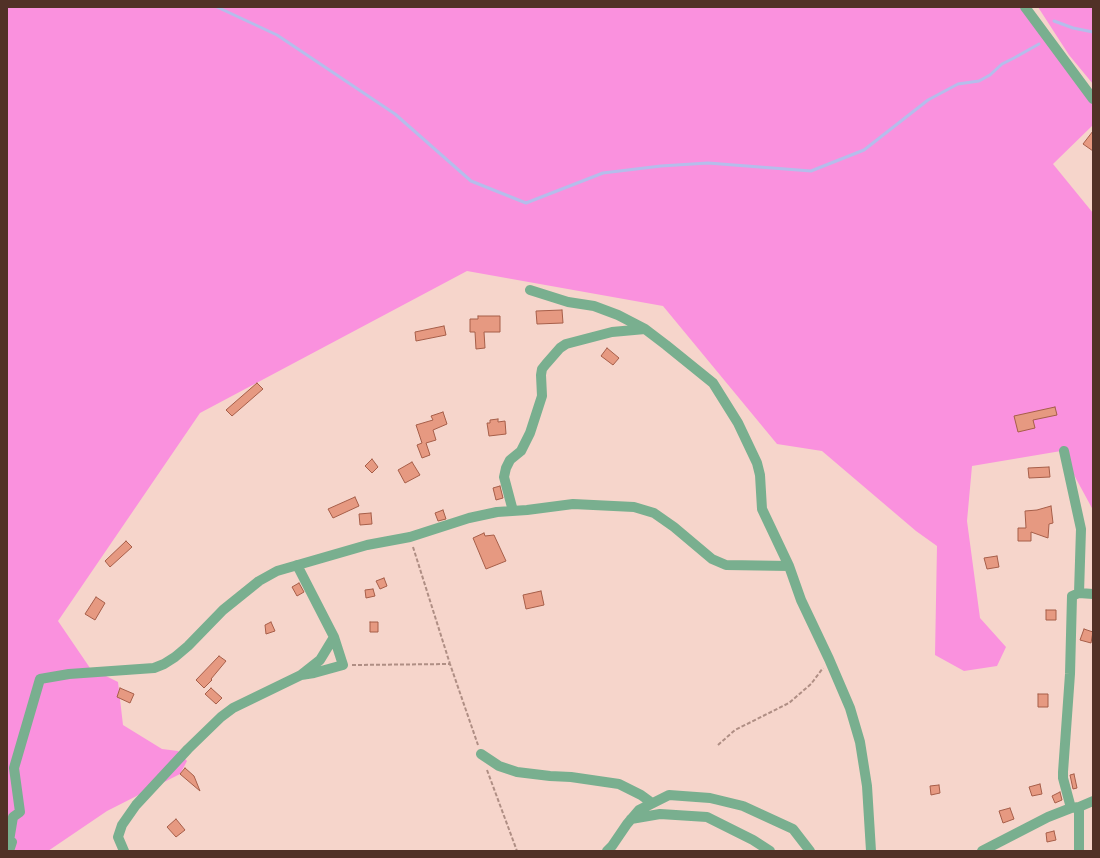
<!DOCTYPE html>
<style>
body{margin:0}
#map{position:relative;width:1100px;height:858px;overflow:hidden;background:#f6d5cb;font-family:"Varela Round",sans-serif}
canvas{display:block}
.frame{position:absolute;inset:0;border:8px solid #513127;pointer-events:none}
</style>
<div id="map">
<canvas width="1100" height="858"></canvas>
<div class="frame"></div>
</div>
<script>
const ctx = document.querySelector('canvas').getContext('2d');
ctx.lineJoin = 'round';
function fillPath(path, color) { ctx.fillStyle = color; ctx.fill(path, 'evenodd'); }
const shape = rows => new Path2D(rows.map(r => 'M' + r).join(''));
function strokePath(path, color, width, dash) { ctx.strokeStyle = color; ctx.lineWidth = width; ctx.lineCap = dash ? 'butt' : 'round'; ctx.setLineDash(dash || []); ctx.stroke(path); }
fillPath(shape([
 [7,7,1020,7,1093,104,1093,125,1053,164,1093,213,1093,510,1061,451,972,466,967,521,980,618,1006,647,997,666,964,671,935,655,937,546,916,531,822,451,777,444,663,306,467,271,200,413,58,621,90,668,118,682,123,725,162,749,178,751,187,761,180,774,107,811,48,851,7,851],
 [1038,7,1093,7,1093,84,1069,55]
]), '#fa91de');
strokePath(shape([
 [217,7,277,35,395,114,471,181,526,203,603,173,661,166,708,163,811,171,864,150,928,100,958,84,979,81,990,75,1002,64,1014,58,1039,44],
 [1054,21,1073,28,1093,32]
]), '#b5bdeb', 3);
const building = shape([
 [1093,131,1093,151,1083,144,1093,131],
 [562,310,563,323,537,324,536,311,562,310],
 [478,316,500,316,500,332,484,332,485,348,476,349,475,332,470,332,470,319,478,319,478,316],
 [444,326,446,335,416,341,415,332,444,326],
 [607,348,619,358,613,365,601,356,607,348],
 [257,383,263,389,232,416,226,410,257,383],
 [1055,407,1057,415,1033,420,1035,428,1018,432,1014,416,1055,407],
 [443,412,447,424,433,430,436,440,426,443,430,455,422,458,417,445,422,443,416,425,433,420,431,416,443,412],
 [498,419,498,422,505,421,506,434,489,436,487,423,490,423,490,420,498,419],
 [372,459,378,467,372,473,365,466,372,459],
 [412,462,420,475,405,483,398,470,412,462],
 [1049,467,1050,477,1029,478,1028,468,1049,467],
 [500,486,503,498,496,500,493,488,500,486],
 [355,497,359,506,333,518,328,509,355,497],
 [1051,506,1053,523,1049,524,1048,538,1031,532,1031,541,1018,541,1018,528,1026,528,1025,511,1037,510,1051,506],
 [443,510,446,519,438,521,435,513,443,510],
 [371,513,372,524,360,525,359,514,371,513],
 [484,533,485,536,494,535,506,561,486,569,473,538,484,533],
 [126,541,132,547,110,567,105,561,126,541],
 [997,556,999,567,987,569,984,558,997,556],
 [384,578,387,586,380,589,376,581,384,578],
 [299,583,304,592,297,596,292,587,299,583],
 [373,589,375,596,366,598,365,590,373,589],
 [541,591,544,605,526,609,523,595,541,591],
 [96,597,105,603,95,620,85,614,96,597],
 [1046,610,1056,610,1056,620,1046,620,1046,610],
 [271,622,275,631,266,634,265,625,271,622],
 [370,622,378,622,378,632,370,632,370,622],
 [1084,629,1093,632,1091,643,1080,640,1084,629],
 [219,656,226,661,211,679,212,680,204,688,196,680,219,656],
 [120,688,134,694,130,703,117,697,120,688],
 [211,688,222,698,216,704,205,694,211,688],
 [1038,694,1048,694,1048,707,1038,707,1038,694],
 [185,768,194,776,200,791,180,774,185,768],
 [1074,774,1077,788,1073,789,1070,775,1074,774],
 [1040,784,1042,794,1032,796,1029,787,1040,784],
 [939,785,940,793,931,795,930,786,939,785],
 [1060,792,1062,800,1055,803,1052,796,1060,792],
 [1010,808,1014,819,1003,823,999,811,1010,808],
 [176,819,185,830,176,837,167,827,176,819],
 [1054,831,1056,840,1047,842,1046,833,1054,831]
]);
fillPath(building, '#e69981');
strokePath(building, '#a65e49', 1);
strokePath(shape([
 [413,547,450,664],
 [352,665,450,664,478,745],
 [718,745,735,730,789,703,811,684,823,668],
 [487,770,517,851]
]), '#af8e84', 2, [4, 2]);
strokePath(shape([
 [1025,7,1093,99],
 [530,290,568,302,594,306,618,315,645,329,666,345,713,383,738,423,757,463,760,475,762,509,789,566,801,600,829,659,850,708,860,742,867,786,871,851],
 [1064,451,1081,529,1079,593],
 [513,511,504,477,506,468,510,460,521,451,530,433,542,396,541,375,542,369,546,364,560,348,566,344,612,332,645,329],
 [297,565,334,637,343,665,314,673,301,675],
 [481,754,499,766,517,772,550,776,571,777,619,784,641,795,652,803],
 [1079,807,1079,851],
 [1071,808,1063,778,1063,772,1070,674,1072,596,1079,593,1093,594],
 [631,819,660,814,707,817,753,840,770,851],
 [9,851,12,842,9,841,13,817,20,812,14,768,40,679,69,674,154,668,164,664,175,657,188,646,223,610,259,581,277,571,367,545,410,537,469,518,497,512,527,510,573,504,634,507,654,513,674,527,712,559,726,565,789,566],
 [124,851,118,837,122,825,136,805,188,749,221,717,233,708,301,675,320,660,334,637],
 [607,851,612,846,627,824,639,810,669,795,710,798,743,806,793,829,810,851],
 [982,851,1048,817,1071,808,1079,807,1093,801]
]), '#79af8f', 10);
</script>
